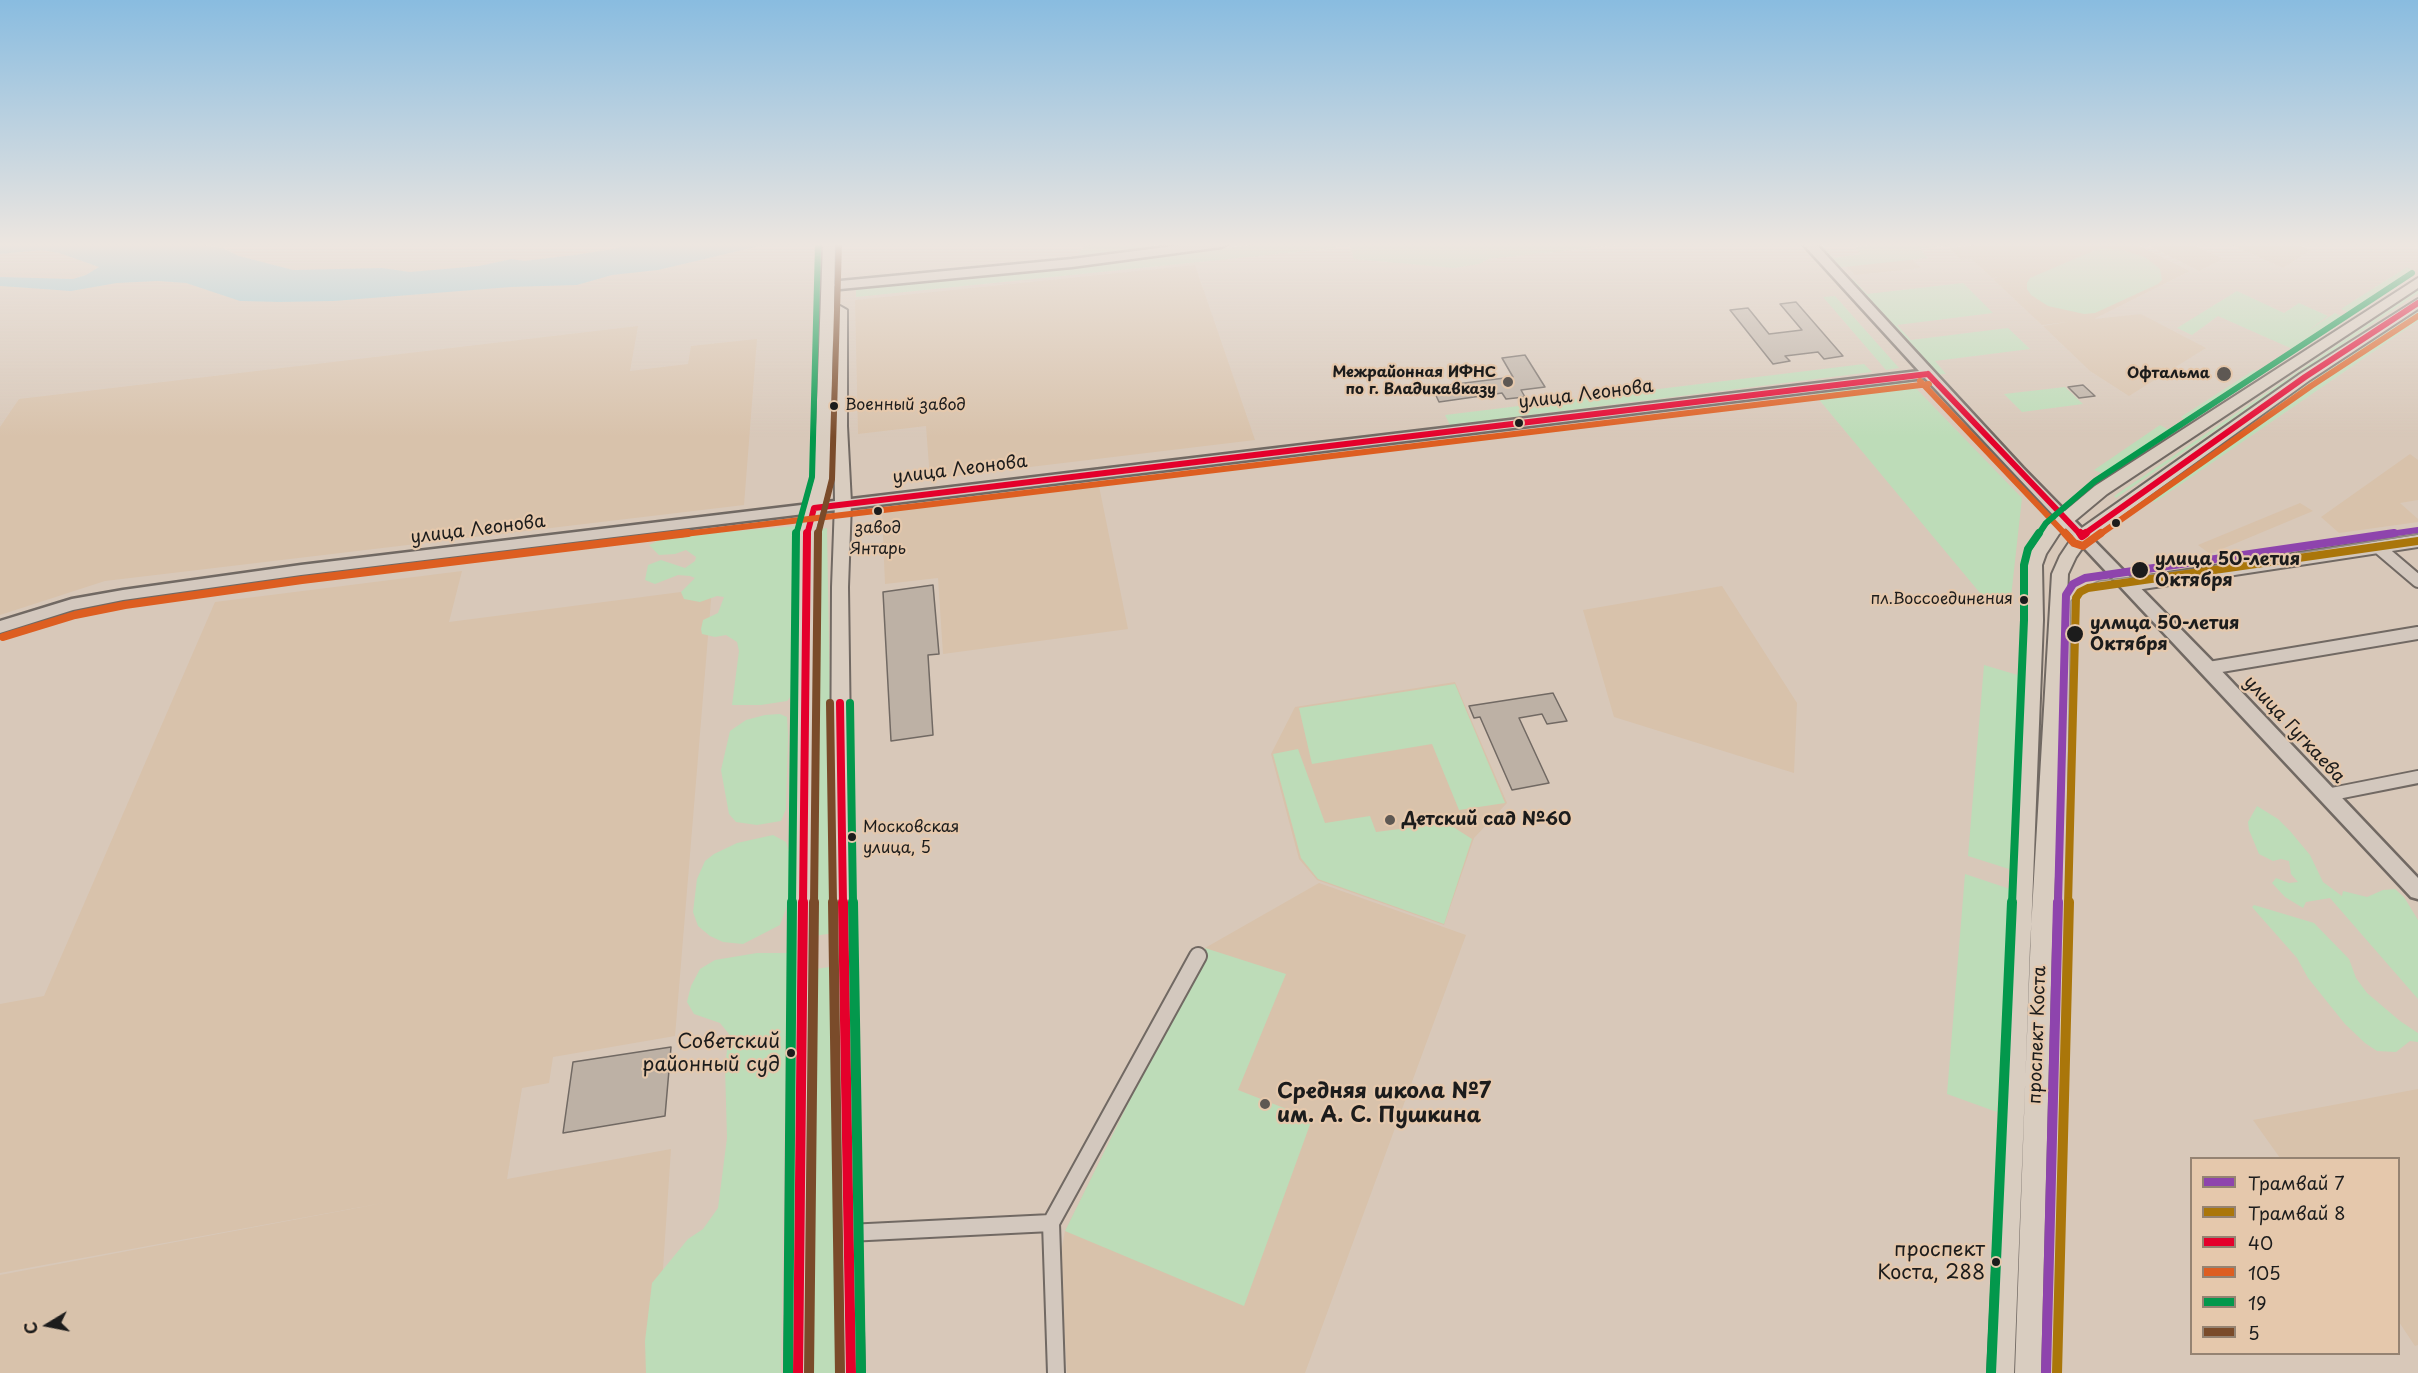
<!DOCTYPE html>
<meta charset="utf-8">
<style>
body{margin:0}
#map{position:relative;width:2418px;height:1373px;overflow:hidden;background:#d8c8b9;font-family:"Playpen Sans",sans-serif}
canvas{display:block}
.legend{position:absolute;left:2190px;top:1157px;width:210px;height:198px;box-sizing:border-box;background:#e5c8ac;border:2px solid #958372;margin:0;padding:8px 10px;list-style:none;font-size:18px;color:#1c1c1c}
.legend li{display:flex;align-items:center;gap:12px;height:30px}
.legend b{width:30px;border:2px solid #958372}
.north{position:absolute;left:18px;top:1295px;width:60px;height:60px;-webkit-text-stroke:4px #e5c8ac;paint-order:stroke;rotate:260deg;font-size:16px;font-weight:700;line-height:24px;text-align:center;color:#1c1c1c}
.north::after{content:'';display:block;margin:auto;width:21px;height:27px;background:#1c1c1c;clip-path:polygon(50% 0,100% 100%,50% 72%,0 100%)}
</style>
<div id="map">
<canvas width="2418" height="1373"></canvas>
<ul class="legend">
<li><b style="height:8px;background:#8e44ad"></b>Трамвай 7</li>
<li><b style="height:8px;background:#aa760a"></b>Трамвай 8</li>
<li><b style="height:8px;background:#e4002b"></b>40</li>
<li><b style="height:8px;background:#dd5e21"></b>105</li>
<li><b style="height:8px;background:#03984c"></b>19</li>
<li><b style="height:8px;background:#7a4b2a"></b>5</li>
</ul>
<div class="north">С</div>
</div>
<script>
const ctx = document.querySelector('canvas').getContext('2d');
ctx.lineJoin = 'round';
function fillPath(path, color) { ctx.fillStyle = color; ctx.fill(path, 'evenodd'); }
const shape = rows => new Path2D(rows.map(r => 'M' + r).join(''));
function strokePath(path, color, width, dash) { ctx.strokeStyle = color; ctx.lineWidth = width; ctx.lineCap = dash ? 'butt' : 'round'; ctx.setLineDash(dash || []); ctx.stroke(path); }
function write(font, color, halo, rows, align = 'center') {
  ctx.font = font + ' "Playpen Sans",sans-serif'; ctx.lineWidth = 4.5; ctx.setLineDash([]); ctx.textBaseline = 'middle'; ctx.strokeStyle = halo; ctx.fillStyle = color; for (const [text, x, y, turn = 0] of rows) {
    ctx.save(); ctx.translate(x, y); ctx.rotate((+turn || 0) * Math.PI / 180); ctx.textAlign = isNaN(turn) ? turn : align; if (halo) ctx.strokeText(text, 0, 0); ctx.fillText(text, 0, 0); ctx.restore();
  }
}
fillPath(shape([
 [1984,244,2136,244,2190,271,2094,319,2141,314,2206,348,2129,396,2090,371,2043,326,2067,322,2042,325,1993,279,1998,277,1992,278,1972,259,1961,260,1949,248],
 [2145,244,2192,244,2223,259,2199,271],
 [2230,244,2297,244,2311,250,2283,268],
 [1908,256,1921,268,1855,275,1843,263],
 [1195,265,1255,440,930,479,926,426,858,434,855,300],
 [638,326,630,371,688,364,691,346,757,339,744,505,105,581,0,615,0,427,19,399],
 [2410,454,2418,460,2418,500,2400,503,2418,519,2418,522,2339,533,2321,517],
 [1099,486,1128,629,943,654,938,578,885,584,882,512],
 [2300,503,2313,511,2210,554,2198,545],
 [462,571,449,622,712,588,675,1036,553,1057,549,1083,522,1088,507,1179,671,1149,656,1373,0,1373,0,1275,394,1201,0,1273,0,1004,44,996,215,602],
 [1722,586,1797,703,1794,773,1614,717,1583,610],
 [1455,682,1507,803,1474,838,1444,925,1317,880,1299,859,1271,754,1295,707],
 [1319,883,1466,935,1305,1373,1067,1373,1060,1257,1065,1231,1205,948],
 [2418,1089,2418,1345,2415,1346,2399,1322,2398,1158,2280,1158,2253,1120]
]), '#d8c2ab');
fillPath(shape([
 [1101,244,1159,244,1134,252,1084,258,1079,253,1085,246],
 [1262,244,1338,244,1336,248,856,297,856,286],
 [1349,244,1617,244,1618,245,1488,259,1479,264,1454,268,1354,259],
 [1812,244,1821,244,1834,258,1861,254,1855,247,1878,244,1959,244,1920,249,1928,258,1835,268],
 [2100,248,2123,250,2145,257,2160,269,2162,280,2158,284,2095,313,2084,314,2048,306,2031,295,2027,289,2027,283,2030,278],
 [2407,267,2416,272,2352,314,2341,309],
 [1853,279,1867,294,1963,283,1993,313,1897,325,1911,340,2008,328,2030,349,1935,361,1946,374,1932,375,1843,280],
 [2418,290,2418,293,2116,498,2114,496],
 [2237,291,2284,313,2299,303,2328,316,2306,332,2335,313,2346,318,2297,351,2218,316,2192,335,2177,328],
 [1835,296,1899,368,1886,370,1823,297],
 [2418,304,2418,321,2155,502,2140,495],
 [1864,364,1872,372,1450,425,1445,415],
 [2254,370,2262,374,2189,422,2181,417],
 [1906,378,2022,498,2010,606,1985,599,1811,390],
 [2065,387,2083,404,2022,412,2004,394],
 [2160,425,2173,432,2107,475,2094,470],
 [795,526,791,696,787,701,761,705,732,705,739,651,737,642,726,635,715,637,702,634,701,629,703,620,718,613,724,597,717,596,700,602,684,599,681,592,695,578,690,576,678,575,655,584,645,580,648,565,661,560,685,568,695,561,696,557,686,550,675,554,659,555,649,545,662,539,690,535],
 [827,528,834,933,814,936,814,530],
 [1984,665,2021,676,2009,869,1968,856],
 [1455,684,1505,803,1459,810,1432,744,1312,764,1299,708],
 [780,714,787,717,788,735,786,809,781,821,757,825,736,822,729,814,721,770,730,731,746,720,765,715],
 [1298,749,1325,823,1370,816,1376,832,1447,823,1472,839,1444,924,1318,879,1301,858,1273,754],
 [2257,806,2278,819,2290,831,2310,855,2323,882,2342,896,2343,891,2367,897,2383,890,2395,889,2404,897,2418,920,2418,999,2330,898,2306,902,2303,908,2285,897,2272,883,2276,878,2289,883,2298,882,2291,874,2289,861,2281,859,2273,861,2259,854,2249,830,2248,822],
 [773,835,786,842,791,859,788,903,780,925,743,944,723,942,710,936,698,926,693,912,697,879,705,861,714,854,737,843],
 [1965,874,2010,889,1997,1112,1947,1094],
 [2254,905,2314,923,2349,959,2356,978,2367,993,2400,1021,2418,1033,2418,1042,2410,1041,2396,1052,2377,1051,2365,1043,2345,1024,2308,978,2297,958,2252,907],
 [1205,948,1286,974,1238,1090,1312,1119,1244,1306,1065,1231],
 [757,953,787,953,781,1373,646,1373,645,1341,652,1283,688,1239,703,1229,718,1208,727,1138,725,1067,729,1034,720,1023,694,1014,687,1002,691,986,700,969,715,960],
 [836,966,841,1373,808,1373,809,970]
]), '#bddcb8');
fillPath(shape([
 [0,244,196,244,223,248,239,256,293,270,382,268,410,272,479,266,512,259,524,261,574,255,613,249,628,244,768,244,658,270,612,275,577,285,511,287,334,301,280,302,240,301,186,283,158,281,117,283,71,291,0,286,0,277,73,279,86,275,99,267,59,253,42,250,0,254]
]), '#9ac9d4');
const building = shape([
 [1796,302,1843,356,1824,359,1818,352,1785,356,1790,361,1773,364,1730,310,1748,308,1769,334,1802,330,1780,304,1796,302],
 [1525,355,1545,387,1521,390,1525,397,1506,399,1502,393,1439,402,1432,387,1513,377,1502,358,1525,355],
 [2083,385,2095,396,2079,398,2068,387,2083,385],
 [933,585,939,654,928,655,933,735,891,741,883,592,933,585],
 [1553,693,1567,721,1547,724,1542,714,1519,718,1549,783,1512,790,1480,717,1474,718,1469,706,1553,693],
 [671,1047,665,1116,563,1133,573,1062,671,1047]
]);
fillPath(building, '#bdb1a5');
strokePath(building, '#716963', 1.5);
const streetFar1 = shape([
 [2378,547,2418,581],
 [2129,585,2418,541],
 [2209,668,2418,633],
 [2327,795,2418,777]
]);
const street = shape([
 [1051,1223,1198,956],
 [848,1233,1051,1223,1056,1373]
]);
const secondary = shape([
 [1190,244,1227,244,1221,247,1072,267,840,289,834,285,840,281,1072,259,1190,244],
 [1803,244,1816,244,2023,468,2215,664,2418,878,2418,899,2411,897,1925,378,301,575,123,600,73,610,0,633,0,621,72,599,123,590,301,565,1919,371,1803,244]
]);
const primary = shape([
 [823,244,835,244,834,309,840,306,847,310,847,426,851,503,848,587,851,812,864,1373,838,1373,831,812,832,587,835,503,833,340,830,479,815,533,811,1373,785,1373,799,533,814,479,823,244],
 [2418,278,2418,288,2107,494,2059,534,2046,554,2042,565,2043,620,2014,1373,1988,1373,2025,620,2026,565,2030,553,2047,526,2095,486,2418,278],
 [2418,299,2418,309,2310,380,2088,540,2076,557,2068,574,2052,946,2041,1373,2015,1373,2030,946,2052,574,2060,556,2076,532,2300,374,2418,299]
]);
strokePath(streetFar1, '#716963', 16);
strokePath(street, '#716963', 20);
strokePath(secondary, '#716963', 5);
strokePath(primary, '#716963', 4);
strokePath(streetFar1, '#d3c8be', 12);
strokePath(street, '#d3c8be', 16);
fillPath(secondary, '#d3c8be');
fillPath(primary, '#d9cdc0');
strokePath(shape([
 [2066,904,2071,601,2083,588,2099,581,2206,568,2418,534]
]), '#968d86', 1.5);
strokePath(shape([
 [2059,1373,2066,902]
]), '#968d86', 2);
strokePath(shape([
 [1928,374,2081,535],
 [807,535,814,508,1928,374],
 [2083,535,2305,377,2418,303]
]), '#e4002b', 6);
strokePath(shape([
 [2080,533,2082,536,2086,533],
 [840,703,843,904],
 [803,904,807,533]
]), '#e4002b', 8);
strokePath(shape([
 [843,902,851,1373],
 [798,1373,803,902]
]), '#e4002b', 10);
strokePath(shape([
 [1920,381,2066,535],
 [676,535,1929,384],
 [2099,535,2311,386,2418,316]
]), '#dd5e21', 6);
strokePath(shape([
 [2065,533,2074,543,2083,546,2101,533],
 [3,637,75,615,125,605,302,580,688,533]
]), '#dd5e21', 8);
strokePath(shape([
 [796,535,812,477,818,244],
 [2038,535,2046,523,2095,481,2412,273]
]), '#03984c', 6);
strokePath(shape([
 [850,703,853,904],
 [792,904,796,533],
 [2012,904,2024,620,2024,565,2028,549,2039,533]
]), '#03984c', 8);
strokePath(shape([
 [853,902,861,1373],
 [788,1373,792,902],
 [1991,1373,2012,902]
]), '#03984c', 10);
strokePath(shape([
 [818,535,832,479,839,244]
]), '#7a4b2a', 6);
strokePath(shape([
 [830,703,833,904],
 [814,904,818,533]
]), '#7a4b2a', 8);
strokePath(shape([
 [833,902,840,1373],
 [809,1373,814,902]
]), '#7a4b2a', 10);
strokePath(shape([
 [2383,535,2418,530]
]), '#8e44ad', 6);
strokePath(shape([
 [2058,904,2066,595,2073,584,2085,578,2394,533]
]), '#8e44ad', 8);
strokePath(shape([
 [2046,1373,2058,902]
]), '#8e44ad', 10);
strokePath(shape([
 [2068,904,2076,598,2080,592,2088,588,2418,541]
]), '#aa760a', 8);
strokePath(shape([
 [2057,1373,2069,902]
]), '#aa760a', 10);
const sky = ctx.createLinearGradient(0, 0, 0, 437);
sky.addColorStop(0, '#89bce0');
sky.addColorStop(0.56, '#ede6e0');
sky.addColorStop(1, '#ede6e000');
ctx.fillStyle = sky;
ctx.fillRect(0, 0, 2418, 437);
for (const [x, y, r, color] of [
 [2224,374,8,"#5e5853"],
 [1508,382,6,"#5e5853"],
 [834,406,5,"#1c1c1c"],
 [1519,423,5,"#1c1c1c"],
 [878,511,5,"#1c1c1c"],
 [2116,523,5,"#1c1c1c"],
 [2140,570,9,"#1c1c1c"],
 [2024,600,5,"#1c1c1c"],
 [2075,634,9,"#1c1c1c"],
 [1390,820,6,"#5e5853"],
 [852,837,5,"#1c1c1c"],
 [791,1053,5,"#1c1c1c"],
 [1265,1104,6,"#5e5853"],
 [1996,1262,5,"#1c1c1c"]
]) { const dot = new Path2D(); dot.arc(x, y, r, 0, 2 * Math.PI); ctx.fillStyle = color; ctx.fill(dot); strokePath(dot, '#e5c8ac', 2); }
write('bold 15px', '#1c1c1c', '#e5c8ac', [
 ["Межрайонная ИФНС",1496,373],
 ["по г. Владикавказу",1496,390],
 ["Офтальма",2210,374]
], 'right');
write('16px', '#1c1c1c', '#e5c8ac', [
 ["Военный завод",845,406],
 ["завод",878,529,"center"],
 ["Янтарь",878,550,"center"],
 ["пл.Воссоединения",2013,600,"right"],
 ["Московская",863,828],
 ["улица, 5",863,849]
], 'left');
write('18px', '#1c1c1c', '#e5c8ac', [
 ["улица Леонова",1586,395,-7],
 ["улица Леонова",960,470,-7],
 ["улица Леонова",478,530,-7],
 ["улица Гугкаева",2294,730,47],
 ["проспект Коста",2038,1035,-88]
]);
write('bold 18px', '#1c1c1c', '#e5c8ac', [
 ["улица 50-летия",2155,560],
 ["Октября",2155,581],
 ["улмца 50-летия",2090,624],
 ["Октября",2090,645]
], 'left');
write('bold 18px', '#1c1c1c', '#e5c8ac', [
 ["Детский сад №60",1402,820]
], 'left');
write('20px', '#1c1c1c', '#e5c8ac', [
 ["Советский",780,1042],
 ["районный суд",780,1065],
 ["проспект",1985,1250],
 ["Коста, 288",1985,1273]
], 'right');
write('bold 21px', '#1c1c1c', '#e5c8ac', [
 ["Средняя школа №7",1277,1092],
 ["им. А. С. Пушкина",1277,1116]
], 'left');
</script>
